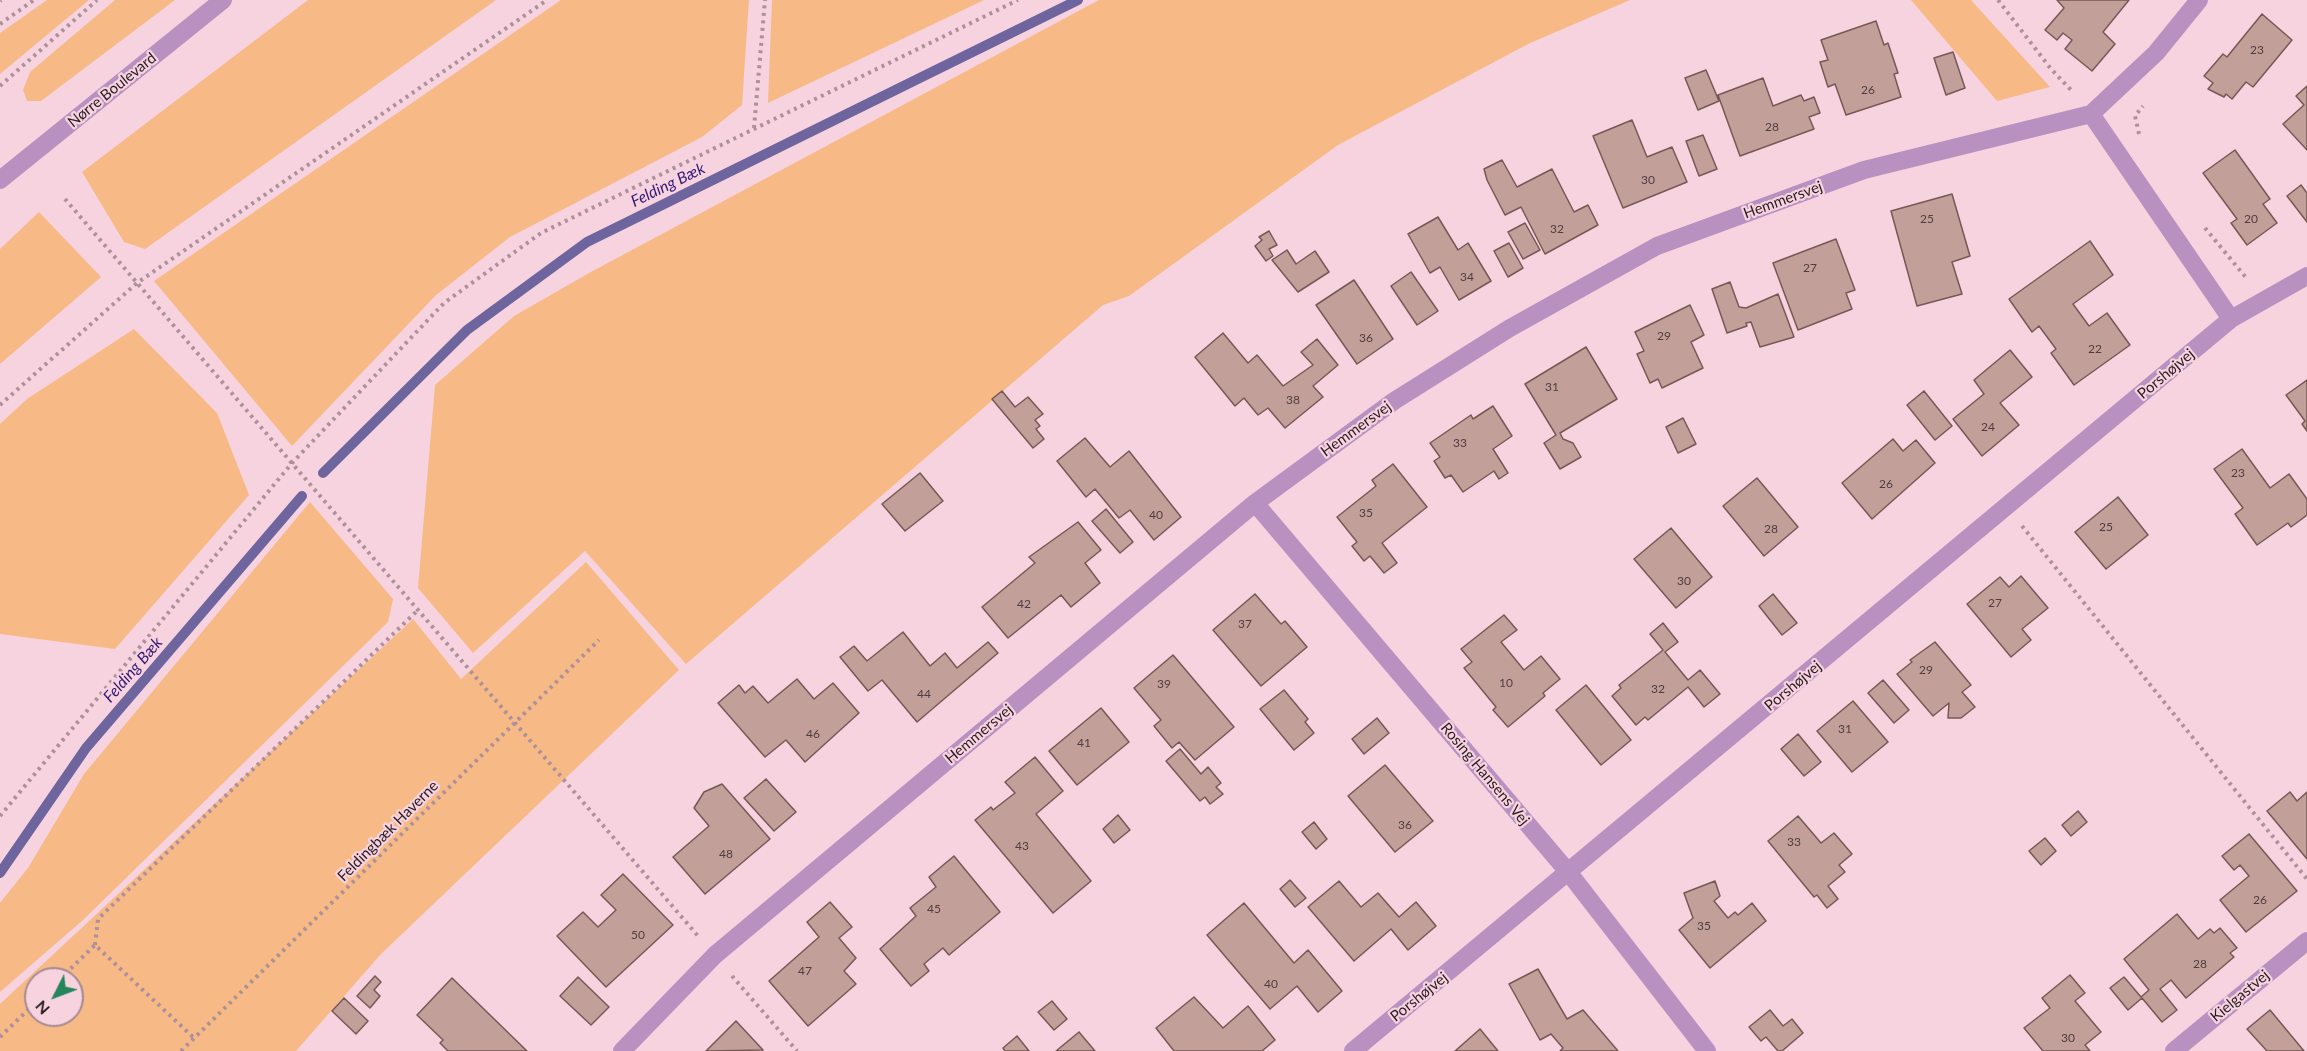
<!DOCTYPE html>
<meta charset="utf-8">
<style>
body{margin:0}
#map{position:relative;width:2307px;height:1051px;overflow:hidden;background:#f7d3e0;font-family:Lato,sans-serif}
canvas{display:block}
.north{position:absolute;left:24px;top:967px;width:60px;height:60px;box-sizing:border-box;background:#f7d3e0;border:2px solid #a58a94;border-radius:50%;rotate:228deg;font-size:16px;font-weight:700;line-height:24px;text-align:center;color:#291c21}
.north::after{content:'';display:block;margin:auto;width:21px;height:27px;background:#25855d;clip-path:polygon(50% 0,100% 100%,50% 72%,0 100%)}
</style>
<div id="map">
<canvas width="2307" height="1051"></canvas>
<div class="north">N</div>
</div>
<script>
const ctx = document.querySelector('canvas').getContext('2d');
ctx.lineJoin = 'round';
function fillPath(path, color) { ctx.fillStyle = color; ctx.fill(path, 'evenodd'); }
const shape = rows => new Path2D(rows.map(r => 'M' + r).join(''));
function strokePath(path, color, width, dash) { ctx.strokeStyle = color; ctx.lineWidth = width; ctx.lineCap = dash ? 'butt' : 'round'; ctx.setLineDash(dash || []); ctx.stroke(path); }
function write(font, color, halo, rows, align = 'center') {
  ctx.font = font + ' Lato,sans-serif'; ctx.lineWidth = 4.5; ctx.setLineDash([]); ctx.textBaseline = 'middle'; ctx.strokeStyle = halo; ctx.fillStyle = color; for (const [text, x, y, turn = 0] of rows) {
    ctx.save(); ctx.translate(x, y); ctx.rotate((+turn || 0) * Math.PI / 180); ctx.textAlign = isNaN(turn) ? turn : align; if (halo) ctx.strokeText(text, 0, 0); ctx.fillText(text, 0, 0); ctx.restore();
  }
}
fillPath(shape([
 [47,0,89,0,0,74,0,33],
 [115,0,175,0,41,101,27,101,23,90,30,72],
 [308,0,496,0,145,249,124,242,82,172],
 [561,0,749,0,742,105,702,137,510,237,436,295,292,446,154,281],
 [772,0,984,0,768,103],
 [1099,0,1630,0,1528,44,1338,145,1129,296,1103,305,686,664,585,551,473,653,418,588,435,385,514,316,589,273],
 [1911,0,1971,0,2050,87,1997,101],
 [39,212,101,277,0,364,0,249],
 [134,329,217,413,249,495,115,649,0,634,0,424,27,399],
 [310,502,393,599,388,622,83,920,0,992,0,903,28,868,84,774],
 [586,562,679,670,381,954,296,1051,0,1051,0,1004,413,619,461,679],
 [36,979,72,979,72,1015,36,1015]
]), '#f7b985');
strokePath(shape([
 [323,473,467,330,587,242,1078,0],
 [0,873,86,748,302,496]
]), '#6e649e', 10);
const building = shape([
 [2057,0,2129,0,2103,32,2115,44,2092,71,2065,49,2072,40,2063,33,2057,40,2045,30,2064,8,2057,0],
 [2262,14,2292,40,2253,87,2246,82,2232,99,2226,94,2224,97,2208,89,2213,83,2204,76,2223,54,2227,57,2262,14],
 [1876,21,1884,45,1888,43,1898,73,1894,74,1901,97,1846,115,1835,84,1828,87,1820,62,1828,60,1821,40,1876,21],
 [1953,52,1965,88,1946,95,1934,58,1953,52],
 [1706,70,1719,101,1698,110,1685,78,1706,70],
 [1763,78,1773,106,1801,95,1804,101,1814,97,1820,113,1809,117,1814,129,1740,156,1718,95,1763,78],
 [2307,86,2307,150,2283,124,2304,105,2296,96,2307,86],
 [1632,120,1647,157,1672,147,1687,182,1623,208,1593,136,1632,120],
 [1703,135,1717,169,1699,176,1686,141,1703,135],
 [2235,150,2270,199,2263,204,2277,223,2247,245,2231,223,2237,219,2203,173,2235,150],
 [1502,160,1517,187,1552,169,1574,212,1588,205,1598,225,1545,254,1521,207,1505,215,1487,180,1484,169,1502,160],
 [2301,185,2307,193,2307,222,2287,196,2301,185],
 [1952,194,1970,256,1952,262,1962,294,1917,306,1891,211,1952,194],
 [1438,217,1458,250,1468,243,1491,281,1459,300,1440,267,1430,273,1408,234,1438,217],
 [1525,223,1540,250,1523,259,1508,232,1525,223],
 [1269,231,1277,245,1269,249,1273,256,1266,261,1255,246,1262,240,1259,237,1269,231],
 [1836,239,1855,290,1846,293,1852,309,1798,330,1773,263,1836,239],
 [2090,241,2113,275,2073,304,2089,326,2107,313,2130,345,2074,385,2051,353,2056,349,2039,326,2032,332,2009,299,2090,241],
 [1509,243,1523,268,1508,277,1494,251,1509,243],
 [1287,250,1296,264,1315,251,1329,272,1298,292,1272,260,1287,250],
 [1411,272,1438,311,1417,325,1391,286,1411,272],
 [1354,280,1393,339,1357,364,1316,305,1354,280],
 [1730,282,1739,307,1746,308,1778,294,1794,337,1760,347,1751,322,1746,323,1747,326,1727,333,1712,289,1730,282],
 [1690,305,1704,335,1691,342,1703,368,1662,388,1658,379,1650,383,1637,354,1644,351,1635,332,1690,305],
 [1223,333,1248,363,1257,355,1283,386,1313,365,1301,352,1317,339,1338,365,1313,386,1323,397,1285,428,1268,408,1258,415,1244,398,1235,406,1195,357,1223,333],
 [1586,347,1617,399,1560,433,1563,439,1573,443,1581,457,1560,469,1544,443,1556,435,1525,384,1586,347],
 [2010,350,2032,377,2000,403,2019,425,1982,456,1953,419,1984,394,1974,380,2010,350],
 [2307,380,2307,431,2302,424,2305,421,2286,395,2307,380],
 [1002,391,1015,407,1028,397,1043,414,1035,420,1040,426,1036,429,1044,439,1033,448,992,399,1002,391],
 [1924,391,1952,426,1935,440,1907,405,1924,391],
 [1493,406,1512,436,1493,449,1508,473,1499,479,1494,471,1463,492,1451,475,1445,478,1434,461,1440,457,1430,443,1471,415,1473,419,1493,406],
 [1683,418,1696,444,1678,453,1666,427,1683,418],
 [1085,438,1110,467,1129,451,1181,517,1154,540,1130,510,1119,518,1095,489,1086,497,1057,461,1085,438],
 [1893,439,1903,451,1916,440,1935,463,1872,519,1842,483,1893,439],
 [2242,449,2270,488,2289,474,2307,499,2307,515,2291,527,2288,523,2257,545,2235,514,2243,508,2214,469,2242,449],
 [1393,464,1427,507,1382,543,1397,563,1384,573,1370,556,1364,561,1352,546,1357,542,1337,517,1376,486,1372,480,1393,464],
 [920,473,943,501,905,531,882,504,920,473],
 [1757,478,1798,527,1764,556,1723,506,1757,478],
 [2118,497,2148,535,2106,569,2075,532,2118,497],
 [1106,509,1133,542,1120,553,1092,521,1106,509],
 [1078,522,1101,550,1085,563,1100,583,1071,607,1061,595,1008,638,982,607,1035,563,1029,557,1078,522],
 [1671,528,1712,577,1676,608,1634,559,1671,528],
 [2021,576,2048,608,2022,629,2031,640,2011,657,1967,604,2000,577,2009,587,2021,576],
 [1255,594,1281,624,1285,621,1307,647,1261,686,1213,630,1255,594],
 [1773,594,1797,623,1782,635,1759,606,1773,594],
 [1504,615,1517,630,1501,642,1524,670,1541,656,1560,679,1543,693,1545,696,1508,727,1493,710,1496,707,1464,668,1472,662,1461,649,1504,615],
 [1663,623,1678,642,1665,652,1688,680,1700,670,1720,694,1704,707,1688,687,1648,720,1645,717,1636,725,1612,696,1621,688,1619,685,1663,650,1650,634,1663,623],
 [903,632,930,666,945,653,957,668,988,642,998,653,917,722,882,680,868,691,840,657,854,646,867,661,903,632],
 [1935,642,1971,685,1962,692,1975,707,1961,718,1948,718,1949,703,1933,716,1897,674,1912,662,1910,660,1935,642],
 [1173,655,1234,727,1195,760,1179,742,1172,748,1154,726,1161,720,1134,688,1173,655],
 [797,679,814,699,833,683,859,713,805,762,786,740,765,757,718,703,739,685,745,693,753,686,768,703,797,679],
 [1883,680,1909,710,1894,723,1868,693,1883,680],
 [1586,685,1631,740,1601,765,1556,710,1586,685],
 [1284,690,1308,719,1305,722,1314,733,1294,750,1260,709,1284,690],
 [1853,701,1888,742,1852,772,1817,731,1853,701],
 [1101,708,1129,742,1077,785,1049,751,1101,708],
 [1377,718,1389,733,1364,754,1352,739,1377,718],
 [1798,734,1821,762,1804,776,1781,749,1798,734],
 [1180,749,1201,774,1208,767,1221,783,1216,787,1223,794,1210,804,1205,797,1200,801,1166,761,1180,749],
 [1035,757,1063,791,1036,814,1091,881,1053,913,975,820,991,807,993,810,1015,793,1005,782,1035,757],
 [1385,765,1433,821,1395,852,1348,796,1385,765],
 [766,779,796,812,774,831,744,798,766,779],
 [722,784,770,839,705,894,673,857,709,826,694,808,704,792,722,784],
 [2290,792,2297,801,2307,792,2307,859,2267,811,2290,792],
 [2078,811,2087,822,2071,836,2062,825,2078,811],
 [1118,815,1130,830,1114,843,1103,829,1118,815],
 [1798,816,1821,843,1834,833,1852,854,1839,865,1845,872,1828,886,1838,899,1827,908,1817,895,1814,897,1768,841,1798,816],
 [1314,822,1327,839,1316,849,1302,832,1314,822],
 [2249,834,2297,891,2246,932,2220,900,2249,876,2240,865,2234,870,2222,856,2249,834],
 [2045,838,2056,851,2041,865,2029,851,2045,838],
 [954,856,1000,912,949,955,943,948,924,964,929,971,911,986,880,949,916,916,910,908,936,887,929,877,954,856],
 [623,874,673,925,606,987,557,936,583,912,598,927,616,910,601,895,623,874],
 [1290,880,1306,898,1295,907,1280,889,1290,880],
 [1339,881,1361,907,1378,893,1399,917,1416,902,1436,926,1408,950,1391,929,1354,961,1308,907,1339,881],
 [1715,881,1720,896,1714,901,1728,918,1735,912,1738,915,1752,903,1766,921,1710,968,1679,930,1693,918,1684,893,1715,881],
 [830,902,852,927,839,938,856,958,844,971,856,984,808,1026,769,981,819,937,807,922,830,902],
 [1244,903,1294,963,1308,950,1342,991,1318,1012,1297,986,1270,1009,1207,935,1244,903],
 [2177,914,2198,939,2210,929,2214,933,2220,928,2237,948,2230,953,2234,957,2186,998,2171,980,2160,989,2177,1010,2162,1022,2142,998,2128,1010,2110,988,2124,977,2141,997,2149,990,2124,959,2177,914],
 [1538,969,1567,1019,1583,1010,1618,1051,1560,1051,1563,1048,1551,1034,1540,1040,1509,984,1538,969],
 [2070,975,2085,993,2075,1001,2101,1032,2085,1045,2090,1051,2043,1051,2024,1028,2050,1008,2042,998,2070,975],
 [375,976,381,982,374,990,380,996,370,1008,357,996,375,976],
 [578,977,609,1007,591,1025,560,996,578,977],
 [452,978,527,1051,448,1051,440,1043,443,1040,417,1015,452,978],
 [1194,997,1223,1028,1248,1006,1275,1040,1262,1051,1174,1051,1156,1028,1194,997],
 [344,998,368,1021,356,1034,332,1011,344,998],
 [1052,1001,1067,1019,1054,1030,1038,1012,1052,1001],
 [1770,1010,1783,1026,1792,1019,1803,1033,1782,1051,1778,1051,1766,1037,1761,1041,1749,1027,1770,1010],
 [2270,1010,2304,1051,2267,1051,2247,1029,2270,1010],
 [736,1021,763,1050,706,1051,736,1021],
 [1480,1029,1498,1051,1455,1051,1480,1029],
 [1079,1032,1095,1051,1056,1051,1079,1032],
 [1017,1036,1029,1051,1005,1051,1003,1048,1017,1036]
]);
fillPath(building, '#c29f99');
strokePath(building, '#785854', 1.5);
strokePath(shape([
 [1998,0,2051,69,2071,90],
 [0,1,1,0],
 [0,24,34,0],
 [0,86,97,0],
 [754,128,765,0],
 [2139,134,2135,116,2143,106],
 [65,199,698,936],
 [2205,228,2248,280],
 [0,405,137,283,547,0],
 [2022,526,2307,879],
 [0,816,292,463,444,303,541,233,1018,0],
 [95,945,98,919,418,610],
 [732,976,797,1051],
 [60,979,95,945,194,1038],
 [0,1037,36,1002],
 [181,1051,599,640]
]), '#ac909a', 4, [3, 4.5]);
strokePath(shape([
 [2091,114,2231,319],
 [0,180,223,0],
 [1255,503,1569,873,1707,1051],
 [622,1051,715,955,1255,503,1394,401,1510,328,1657,246,1864,170,2091,114,2156,53,2199,0],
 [1353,1051,2231,319,2307,276],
 [2174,1051,2307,941]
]), '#b891c0', 18);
write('12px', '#4f3d3f', null, [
 ["23",2257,50],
 ["26",1868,90],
 ["28",1772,127],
 ["30",1648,180],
 ["25",1927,219],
 ["20",2251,219],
 ["32",1557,229],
 ["27",1810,268],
 ["34",1467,277],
 ["29",1664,336],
 ["36",1366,338],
 ["22",2095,349],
 ["31",1552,387],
 ["38",1293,400],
 ["24",1988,427],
 ["33",1460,443],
 ["23",2238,473],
 ["26",1886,484],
 ["35",1366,513],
 ["40",1156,515],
 ["25",2106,527],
 ["28",1771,529],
 ["30",1684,581],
 ["27",1995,603],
 ["42",1024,604],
 ["37",1245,624],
 ["29",1926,670],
 ["10",1506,683],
 ["39",1164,684],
 ["32",1658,689],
 ["44",924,694],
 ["31",1845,729],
 ["46",813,734],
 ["41",1084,743],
 ["36",1405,825],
 ["33",1794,842],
 ["43",1022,846],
 ["48",726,854],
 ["26",2260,900],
 ["45",934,909],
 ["35",1704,926],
 ["50",638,935],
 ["28",2200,964],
 ["47",805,971],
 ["40",1271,984],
 ["30",2068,1038]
]);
write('15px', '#291c21', '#f7d3e0', [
 ["Nørre Boulevard",112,90,-39],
 ["Hemmersvej",1783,200,-20],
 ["Porshøjvej",2166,374,-40],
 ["Hemmersvej",1356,429,-36],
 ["Porshøjvej",1793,686,-40],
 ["Hemmersvej",979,734,-40],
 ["Rosing Hansens Vej",1485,774,50],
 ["Feldingbæk Haverne",388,831,-45],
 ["Kielgastvej",2240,996,-40],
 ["Porshøjvej",1419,997,-39]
]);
write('italic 16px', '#321876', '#f7d3e0', [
 ["Felding Bæk",668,185,-26],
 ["Felding Bæk",133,670,-49]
]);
</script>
